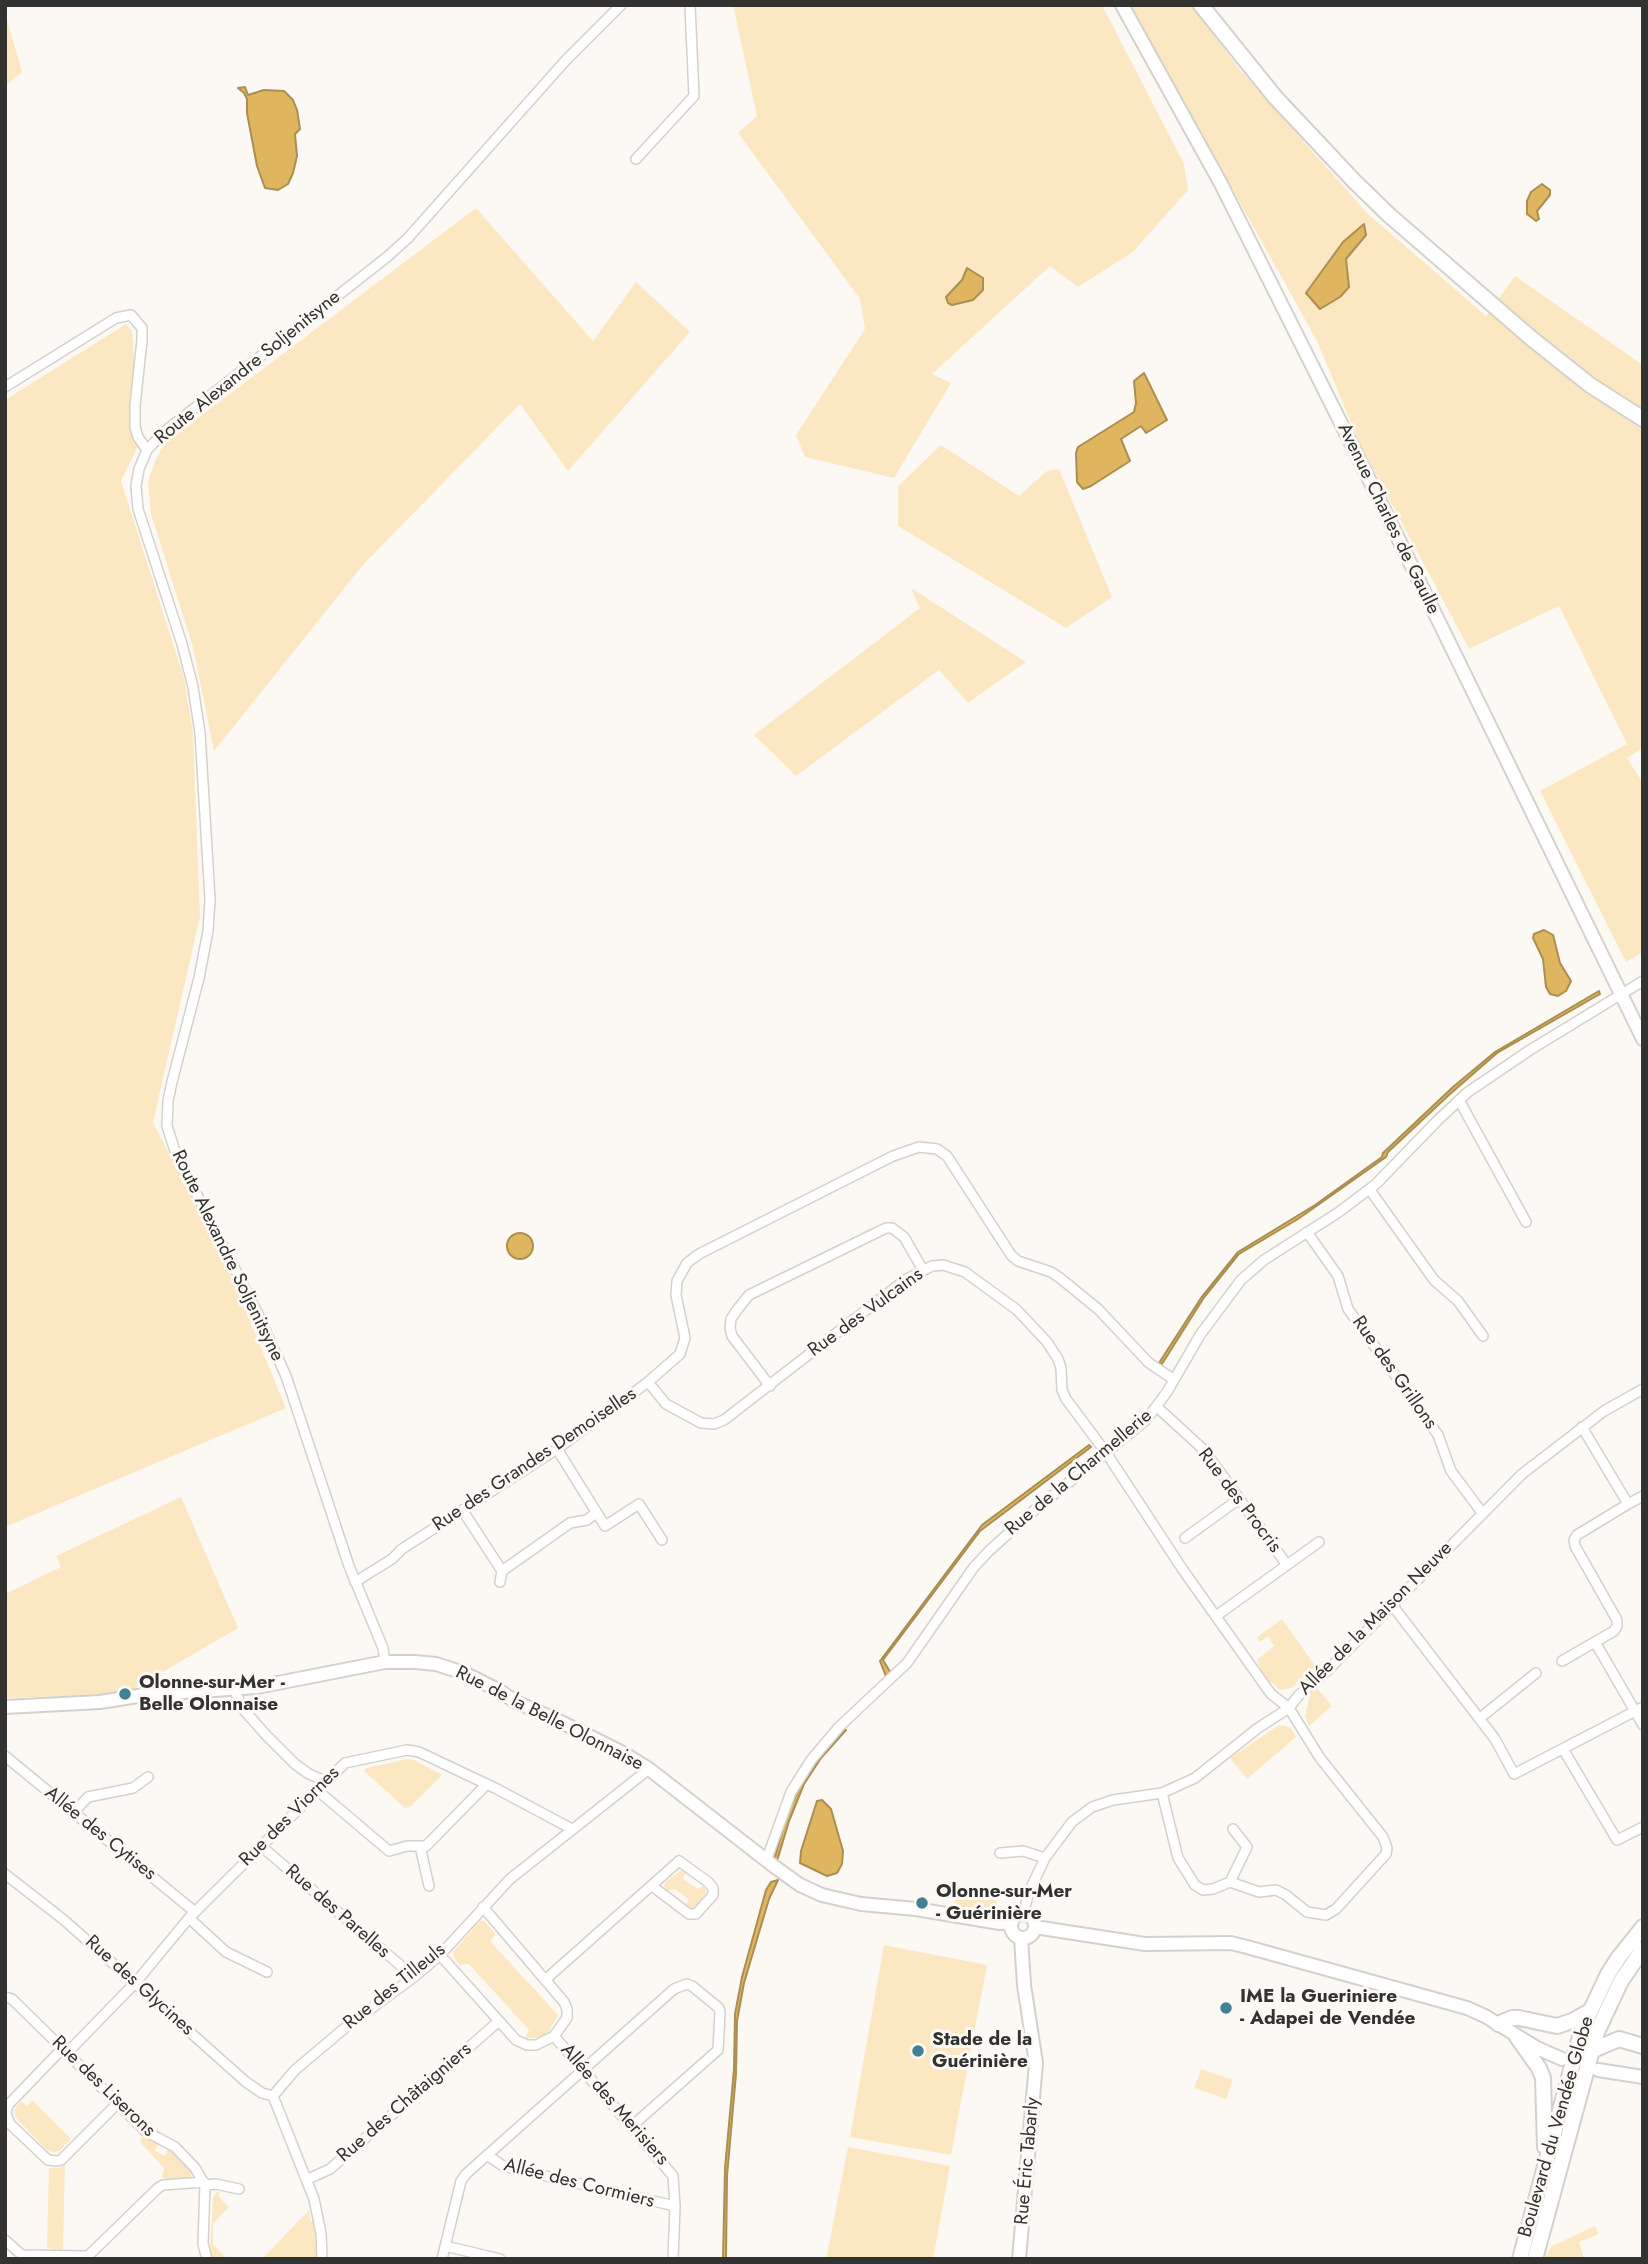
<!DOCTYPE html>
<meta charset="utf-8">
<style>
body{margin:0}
#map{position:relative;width:1648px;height:2264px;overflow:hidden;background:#fcf9f5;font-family:Jost,sans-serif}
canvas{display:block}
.frame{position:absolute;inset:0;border:7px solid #323230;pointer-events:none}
</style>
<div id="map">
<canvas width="1648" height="2264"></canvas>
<div class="frame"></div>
</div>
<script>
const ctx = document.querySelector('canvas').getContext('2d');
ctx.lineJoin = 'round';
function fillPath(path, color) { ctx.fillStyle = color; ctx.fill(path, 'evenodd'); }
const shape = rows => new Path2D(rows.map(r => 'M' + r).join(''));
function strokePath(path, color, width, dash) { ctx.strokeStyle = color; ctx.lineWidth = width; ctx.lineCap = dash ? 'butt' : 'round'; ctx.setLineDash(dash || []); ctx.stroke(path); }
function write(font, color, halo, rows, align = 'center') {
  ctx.font = font + ' Jost,sans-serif'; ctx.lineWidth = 6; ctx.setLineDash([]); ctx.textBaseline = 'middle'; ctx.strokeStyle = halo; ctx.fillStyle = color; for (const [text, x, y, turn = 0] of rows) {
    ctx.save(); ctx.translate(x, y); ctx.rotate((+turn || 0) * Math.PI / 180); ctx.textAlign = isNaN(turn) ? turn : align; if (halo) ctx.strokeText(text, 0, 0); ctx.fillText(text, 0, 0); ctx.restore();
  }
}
fillPath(shape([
 [733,5,1102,5,1184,164,1188,190,1133,252,1078,287,1050,266,932,374,951,383,894,478,805,457,796,435,865,329,860,299,738,133,757,116],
 [1130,5,1191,5,1241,71,1367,213,1486,316,1515,276,1643,365,1643,748,1627,758,1643,783,1643,952,1626,962,1540,791,1627,744,1559,606,1469,649,1360,444,1317,341],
 [5,13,22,72,5,86],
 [476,208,593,341,636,282,690,332,568,471,520,404,362,566,214,751,193,647,151,514,148,482,156,459,165,443],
 [126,324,132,331,140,442,121,481,184,678,193,733,200,917,153,1122,234,1283,286,1408,5,1527,5,400],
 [941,445,1019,496,1047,471,1059,469,1112,597,1066,628,898,526,898,486],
 [911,588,1026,662,968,703,939,670,796,776,754,735,920,608],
 [181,1497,238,1628,125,1694,5,1698,5,1594,61,1567,56,1556],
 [1282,1619,1316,1667,1291,1688,1280,1690,1263,1675,1257,1660,1274,1646,1268,1636,1260,1642,1257,1637],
 [1316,1687,1332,1706,1309,1726,1305,1716,1310,1695],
 [1279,1725,1290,1727,1296,1737,1247,1779,1230,1758],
 [407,1759,414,1760,442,1775,410,1807,405,1808,364,1771,366,1768],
 [682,1870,686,1872,683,1879,698,1889,703,1886,706,1890,705,1894,696,1907,692,1908,687,1906,688,1899,675,1889,667,1891,664,1887,665,1882],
 [955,1899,994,1899,997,1902,995,1914,958,1911,957,1907,954,1907],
 [480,1921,484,1921,496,1934,490,1941,558,2015,549,2031,543,2036,525,2039,529,2030,469,1964,459,1965,454,1957,453,1952],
 [884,1945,987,1965,951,2155,850,2137],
 [1201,2069,1233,2080,1226,2099,1194,2088],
 [32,2100,71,2139,59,2151,53,2152,47,2150,16,2118,14,2110,21,2101,27,2106],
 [143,2135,158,2143,155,2151,165,2156,168,2148,175,2153,191,2170,191,2177,172,2181,162,2177,164,2168,140,2142],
 [848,2147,950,2166,933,2259,826,2259],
 [65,2163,63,2250,47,2248,49,2168,60,2168],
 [217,2192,220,2192,218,2196,229,2207,213,2224,213,2244,227,2259,213,2259,210,2252,213,2198],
 [309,2210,310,2221,315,2222,318,2259,262,2259],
 [1595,2226,1599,2234,1579,2242,1584,2259,1544,2259,1552,2246]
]), '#fbe8c2');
const water = shape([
 [245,87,248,95,264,90,284,91,293,100,297,110,300,129,295,134,297,156,293,173,288,184,278,190,265,188,257,166,247,113,247,99,244,93,238,88,245,87],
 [1542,184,1550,190,1550,195,1537,211,1539,219,1536,221,1527,214,1527,201,1531,192,1542,184],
 [1364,224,1366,235,1346,259,1349,287,1340,297,1320,309,1306,293,1343,242,1364,224],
 [967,268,983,278,983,290,973,300,952,305,948,303,946,297,962,280,967,268],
 [1144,373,1167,420,1146,433,1141,426,1121,439,1130,461,1091,486,1083,489,1077,482,1076,453,1078,447,1134,412,1136,403,1134,381,1144,373],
 [1544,930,1553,935,1560,963,1571,981,1566,991,1558,996,1550,994,1546,987,1543,959,1533,938,1534,934,1544,930],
 [1599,991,1600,994,1497,1053,1450,1094,1388,1152,1386,1157,1298,1219,1239,1254,1203,1299,1162,1364,1159,1363,1201,1298,1238,1252,1315,1205,1382,1157,1383,1153,1453,1087,1495,1052,1599,991],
 '507 1246a13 13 0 1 1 26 0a13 13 0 1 1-26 0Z',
 [1089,1445,1091,1447,980,1531,883,1660,892,1675,887,1679,880,1661,982,1525,1089,1445],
 [844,1728,846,1730,821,1758,804,1784,789,1821,777,1861,774,1860,787,1815,804,1777,817,1759,844,1728],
 [822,1800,831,1809,843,1851,842,1864,837,1873,827,1876,800,1863,801,1851,817,1801,822,1800],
 [778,1880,769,1899,744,1983,737,2021,736,2074,727,2176,726,2259,723,2259,725,2168,734,2069,735,2014,742,1977,766,1890,771,1882,778,1880]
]);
fillPath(water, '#dfb65f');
strokePath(water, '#ab8e51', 2);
const street = shape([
 [636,159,694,96,690,5],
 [5,387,116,318,131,315,142,328,142,340,135,406,135,427,138,437,147,450],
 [1459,1100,1526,1222],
 [1370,1190,1434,1280,1458,1301,1483,1336],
 [1307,1232,1338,1276,1348,1309,1438,1435,1451,1471,1483,1514],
 [648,1382,666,1404,701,1423,714,1424,724,1420,905,1280,932,1266,943,1265,965,1272,1017,1310,1047,1342,1058,1359,1061,1368,1062,1390,1066,1399,1107,1454,1183,1570,1244,1656,1271,1694,1289,1708,1320,1758,1383,1837,1387,1848,1386,1854,1336,1909,1326,1915,1307,1912,1286,1895,1276,1890,1259,1892,1230,1882,1213,1889,1203,1890,1195,1885,1178,1858,1162,1793],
 [770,1386,732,1336,730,1328,731,1319,737,1310,749,1295,886,1228,892,1228,904,1237,923,1270],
 [1157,1407,1204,1450,1287,1565,1216,1616],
 [1582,1427,1628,1504,1643,1496],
 [557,1449,605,1526,639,1504,662,1540],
 [463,1511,502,1571,500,1582],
 [1185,1538,1239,1499],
 [1287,1565,1319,1542],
 [502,1571,570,1523,587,1520,596,1513],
 [355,1582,392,1559,402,1549,557,1449,648,1382,680,1354,685,1338,676,1295,677,1281,687,1263,699,1254,893,1156,919,1147,937,1149,947,1156,1011,1255,1018,1261,1051,1272,1060,1278,1098,1309,1149,1363,1173,1379],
 [1392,1605,1495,1739,1514,1774,1643,1707],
 [1595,1642,1643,1725],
 [1562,1661,1614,1631,1617,1626,1617,1620,1575,1546,1574,1540,1577,1535,1628,1504],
 [385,1662,383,1648,349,1566,286,1376,257,1312,176,1154,167,1126,168,1101,172,1082,199,978,208,931,210,899,200,733,193,687,182,644,138,509,136,486,139,469,147,450,164,432,387,257,408,238,566,60,621,5],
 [234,1689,243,1709,266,1735,295,1764,309,1774,325,1781],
 [1480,1718,1536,1673],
 [1563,1749,1617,1840,1643,1827],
 [5,1756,195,1912],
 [317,1790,389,1851,407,1846,426,1846,487,1784],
 [73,1813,88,1797,133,1788,148,1777],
 [261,1846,414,1977],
 [420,1846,429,1886],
 [1000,1853,1023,1851,1045,1858],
 [766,1861,791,1792,811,1760,839,1727,907,1663,974,1567,989,1551,1031,1513,1146,1420,1167,1392,1200,1335,1241,1280,1264,1260,1339,1212,1376,1184,1438,1120,1468,1092,1530,1050,1643,981],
 [5,1874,64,1920,246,2082,262,2093,273,2096],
 [1230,1882,1247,1847,1233,1829],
 [1024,1913,1028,1894,1045,1858,1072,1822,1092,1807,1113,1800,1162,1793,1195,1778,1258,1728,1289,1708,1298,1696,1327,1671,1522,1474,1604,1411,1643,1389],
 [189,1918,226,1952,267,1972],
 [440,1955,516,2040,527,2045,536,2045,554,2036,567,2018,567,2009,564,2002,483,1907],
 [545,1980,679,1861,708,1882,713,1888,713,1895,696,1914,689,1914,652,1886],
 [5,1997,12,1999,67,2053,145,2131,175,2147,195,2168,205,2185,203,2244,207,2259],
 [554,2036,673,2176,675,2206,673,2259],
 [62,2049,8,2105,6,2114,10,2124,48,2160,57,2161,61,2160,117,2104],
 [67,2053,136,1982,189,1918,345,1763,407,1750,419,1752,497,1789,572,1829],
 [273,2096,295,2070,346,2027,414,1977,440,1955,510,1879,649,1769],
 [273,2096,314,2199,321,2233,322,2259],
 [487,2155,503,2166,675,2206],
 [308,2179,330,2169,499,2021],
 [205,2185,216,2184,239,2189],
 [5,2240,22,2255,88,2256,158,2188,163,2185,204,2182],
 [445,2246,500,2259],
 [442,2259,461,2181,466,2174,674,1989,687,1984,692,1986,719,2008,720,2012,718,2050,632,2126]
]);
const secondary = shape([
 [1122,5,1220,182,1375,491,1643,1039],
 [5,1707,100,1702,144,1695,257,1687,385,1662,415,1662,436,1664,464,1673,500,1691,514,1701,561,1722,625,1754,649,1769,775,1867,800,1885,822,1895,861,1904,916,1909,1000,1923,1011,1922],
 '1011 1926a12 12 0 1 1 24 0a12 12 0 1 1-24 0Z',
 [1035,1927,1145,1944,1231,1943,1247,1947,1467,2008,1485,2016,1537,2048,1562,2059],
 [1598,2070,1643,2077],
 [1019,2259,1036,2063,1024,1985,1021,1938]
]);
const primary = shape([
 [1201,5,1275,97,1354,181,1389,215,1531,338,1590,385,1643,419],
 [1498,2024,1512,2018,1519,2018,1557,2026,1572,2021,1590,2011],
 [1517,2037,1539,2068,1543,2078,1545,2147],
 [1591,2051,1619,2039,1643,2046],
 [1520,2259,1582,2029,1608,1974,1619,1957,1643,1927],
 [1535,2259,1597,2032,1621,1981,1643,1949]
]);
strokePath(street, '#d4d1cd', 12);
strokePath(secondary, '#d4d1cd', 16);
strokePath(primary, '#d4d1cd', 18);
strokePath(street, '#fff', 9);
strokePath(secondary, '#fff', 12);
strokePath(primary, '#fff', 14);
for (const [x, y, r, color] of [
 [125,1694,7,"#408193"],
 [922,1903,7,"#408193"],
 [1226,2008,7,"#408193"],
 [918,2051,7,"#408193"]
]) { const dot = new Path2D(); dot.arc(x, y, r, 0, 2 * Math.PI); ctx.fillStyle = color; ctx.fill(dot); strokePath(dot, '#fcf9f5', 2.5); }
write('19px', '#323230', '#fcf9f5', [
 ["Route Alexandre Soljenitsyne",248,368,-39],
 ["Avenue Charles de Gaulle",1388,519,64],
 ["Route Alexandre Soljenitsyne",227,1256,64],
 ["Rue des Vulcains",866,1313,-36],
 ["Rue des Grillons",1394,1373,55],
 ["Rue des Grandes Demoiselles",535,1460,-34],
 ["Rue de la Charmellerie",1079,1473,-40],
 ["Rue des Procris",1239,1501,53],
 ["Allée de la Maison Neuve",1376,1619,-45],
 ["Rue de la Belle Olonnaise",549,1719,27],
 ["Rue des Viornes",290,1817,-45],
 ["Allée des Cytises",100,1834,39],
 ["Rue des Parelles",337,1912,41],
 ["Rue des Glycines",139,1986,42],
 ["Rue des Tilleuls",395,1987,-39],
 ["Rue des Liserons",103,2087,44],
 ["Rue des Châtaigniers",405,2103,-41],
 ["Allée des Merisiers",614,2105,49],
 ["Boulevard du Vendée Globe",1557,2127,-74],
 ["Rue Éric Tabarly",1028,2161,-85],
 ["Allée des Cormiers",579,2184,14]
]);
write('bold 19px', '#323230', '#fcf9f5', [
 ["Olonne-sur-Mer -",139,1683],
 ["Belle Olonnaise",139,1705],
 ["Olonne-sur-Mer",936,1892],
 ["- Guérinière",936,1914],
 ["IME la Gueriniere",1240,1997],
 ["- Adapei de Vendée",1240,2019],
 ["Stade de la",932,2040],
 ["Guérinière",932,2062]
], 'left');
</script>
